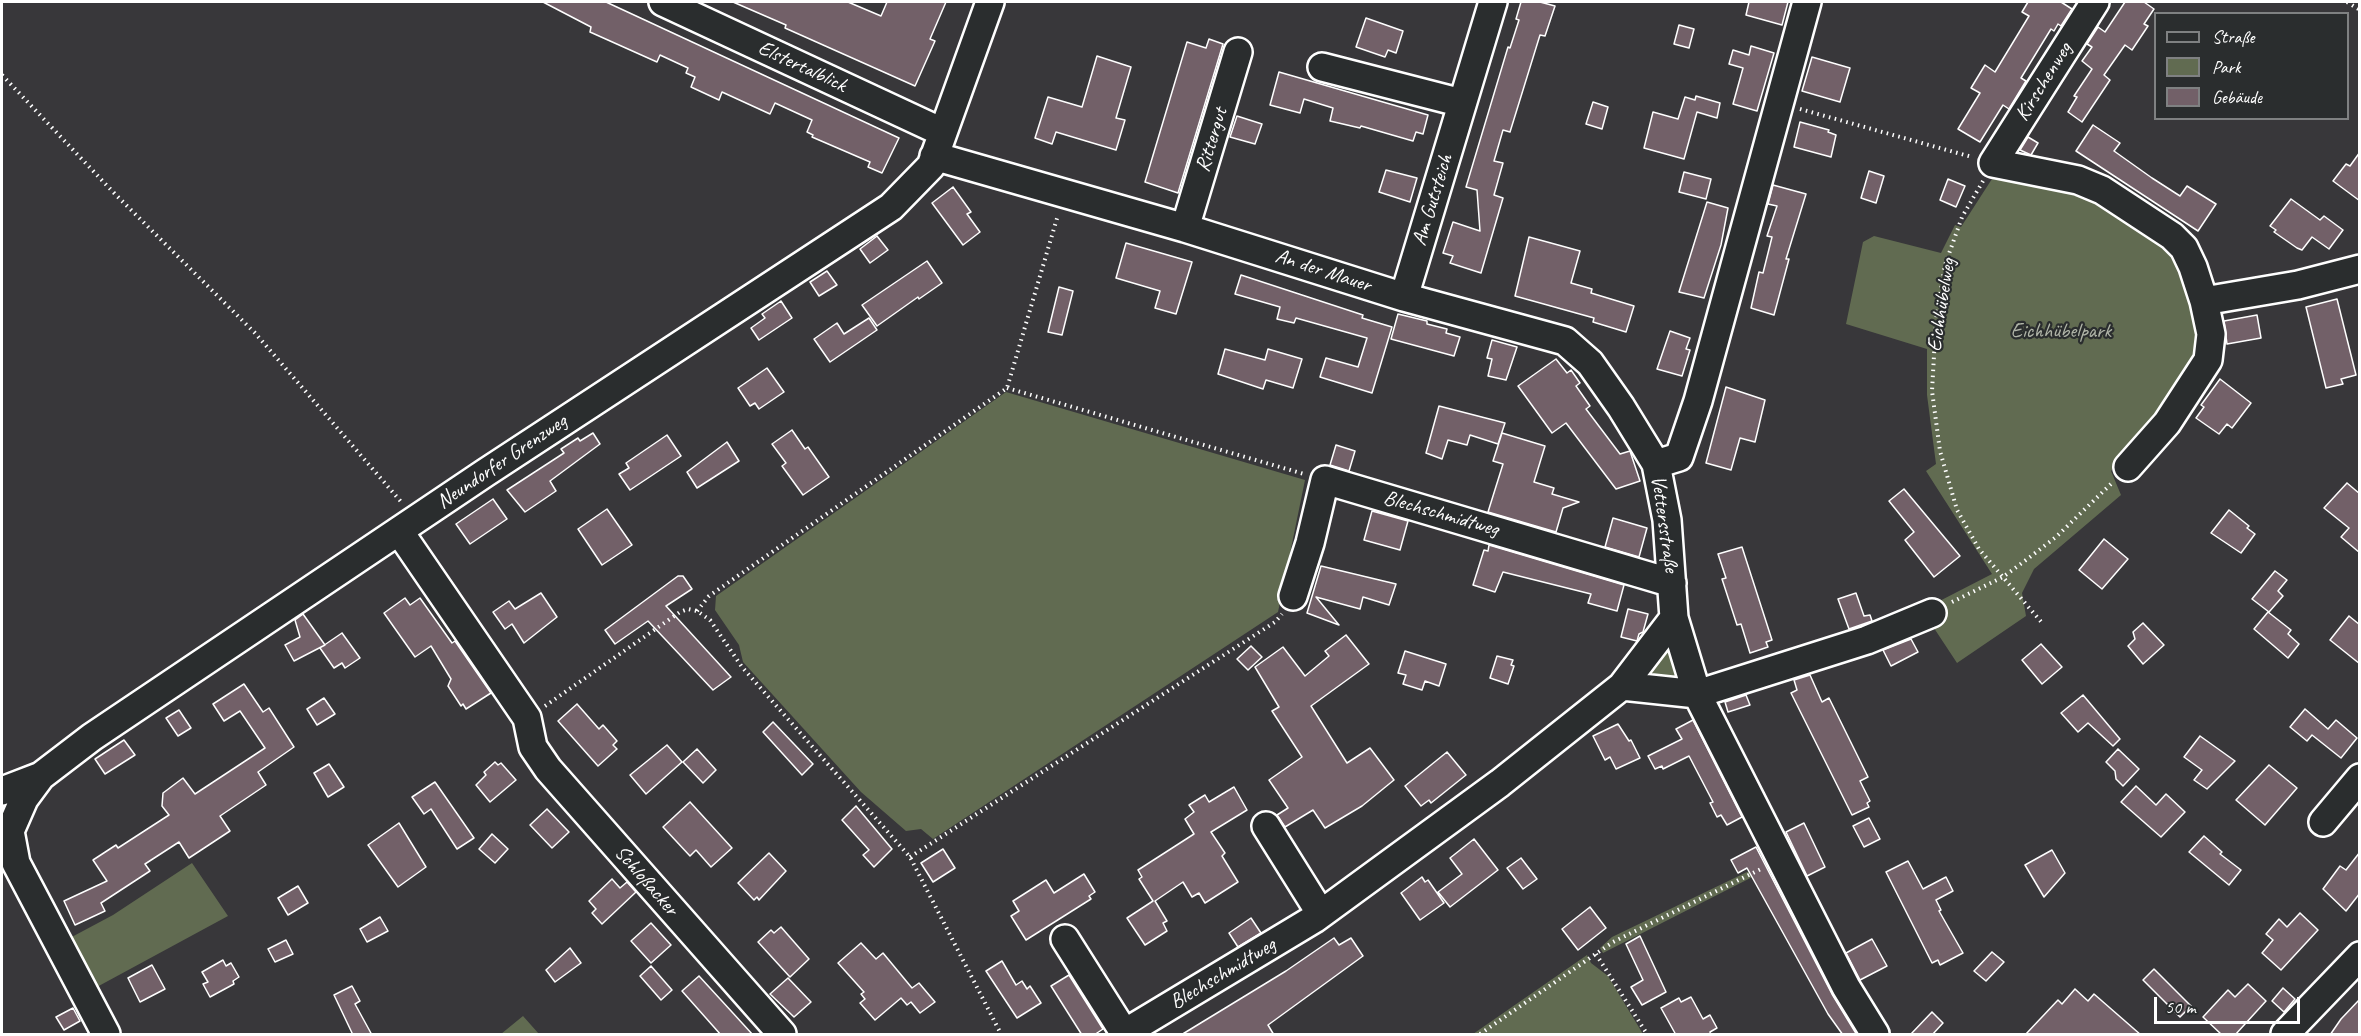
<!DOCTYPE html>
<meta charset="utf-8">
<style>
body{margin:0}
#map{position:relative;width:2361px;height:1036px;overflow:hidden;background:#38373a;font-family:Caveat,sans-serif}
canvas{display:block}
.frame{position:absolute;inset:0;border:3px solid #fff;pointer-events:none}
.legend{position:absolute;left:2154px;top:12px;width:195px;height:108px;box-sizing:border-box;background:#2a2d2e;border:2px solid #7f8182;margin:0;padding:8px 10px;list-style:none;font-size:18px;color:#fff}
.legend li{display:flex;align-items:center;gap:12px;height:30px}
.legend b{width:30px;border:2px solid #7f8182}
.scale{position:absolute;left:2154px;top:997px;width:146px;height:27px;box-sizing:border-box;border:3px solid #fff;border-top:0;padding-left:8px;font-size:18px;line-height:21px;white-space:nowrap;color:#fff;-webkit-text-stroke:4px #2a2d2e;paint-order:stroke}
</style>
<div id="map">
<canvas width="2361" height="1036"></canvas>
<div class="frame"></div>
<ul class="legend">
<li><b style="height:8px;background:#2a2d2e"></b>Straße</li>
<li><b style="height:16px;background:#616b51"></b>Park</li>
<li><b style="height:16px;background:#726068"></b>Gebäude</li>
</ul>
<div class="scale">50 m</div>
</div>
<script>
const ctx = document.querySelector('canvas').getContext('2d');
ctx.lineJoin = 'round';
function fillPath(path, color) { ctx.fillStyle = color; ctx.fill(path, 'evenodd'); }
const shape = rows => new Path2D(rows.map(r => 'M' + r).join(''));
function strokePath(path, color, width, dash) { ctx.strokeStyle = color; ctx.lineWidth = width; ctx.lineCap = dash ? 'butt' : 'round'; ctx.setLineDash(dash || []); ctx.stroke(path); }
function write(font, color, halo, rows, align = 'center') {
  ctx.font = font + ' Caveat,sans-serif'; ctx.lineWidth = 4.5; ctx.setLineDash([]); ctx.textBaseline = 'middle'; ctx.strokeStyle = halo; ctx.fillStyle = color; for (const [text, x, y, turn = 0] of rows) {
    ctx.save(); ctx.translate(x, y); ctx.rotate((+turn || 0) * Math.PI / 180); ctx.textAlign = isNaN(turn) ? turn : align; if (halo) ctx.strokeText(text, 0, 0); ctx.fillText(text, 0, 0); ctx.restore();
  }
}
fillPath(shape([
 [1999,168,2064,184,2138,222,2189,270,2201,361,2155,424,2111,471,2121,495,2034,569,2022,593,2026,616,1957,663,1928,619,1924,609,1992,574,1926,471,1936,464,1927,395,1927,349,1846,324,1863,242,1874,236,1941,253,1955,225,1961,227],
 [1006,392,1305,480,1278,612,933,839,921,829,906,831,861,792,743,662,739,645,715,610,716,596],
 [1665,639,1682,675,1678,677,1656,677,1648,669],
 [1774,859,1776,865,1603,953,1600,948,1612,937],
 [192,863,228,916,95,988,68,939,113,915],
 [1587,955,1591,963,1608,976,1643,1034,1473,1034],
 [523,1016,539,1034,501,1034]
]), '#616b51');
const building = shape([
 [543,2,606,2,899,138,882,173,868,167,870,162,812,137,813,135,807,132,812,120,775,103,770,114,722,92,719,100,691,87,695,77,686,73,688,68,660,55,657,62,590,32,591,27,543,2],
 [733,2,848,2,881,16,887,2,946,2,930,39,935,41,915,86,785,28,786,25,733,2],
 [1521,2,1540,2,1555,6,1545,36,1540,35,1510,132,1503,130,1494,161,1503,163,1494,195,1503,198,1481,273,1450,263,1453,256,1443,253,1453,222,1480,231,1477,190,1466,187,1508,47,1510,48,1519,20,1516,19,1521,2],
 [1749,2,1788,2,1782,25,1746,15,1749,2],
 [2028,2,2061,2,2072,9,2061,26,2058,24,2054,31,2051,29,2021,78,2026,81,2009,109,2003,105,1980,142,1958,129,1980,93,1971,88,1985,65,1995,72,2029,16,2022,12,2028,2],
 [2125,2,2144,2,2154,9,2144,24,2148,26,2132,50,2125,45,2104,75,2110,80,2082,122,2068,112,2077,97,2074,96,2092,69,2082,61,2092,47,2087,44,2098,27,2105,32,2125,2],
 [1366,18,1403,31,1396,53,1388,50,1385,57,1356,47,1366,18],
 [1679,25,1694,29,1689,48,1674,44,1679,25],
 [1209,39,1223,44,1178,193,1145,182,1187,42,1206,48,1209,39],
 [1751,46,1774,53,1757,111,1733,104,1743,68,1729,64,1733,50,1749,55,1751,46],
 [1097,56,1131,67,1116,118,1125,120,1116,150,1056,132,1052,144,1035,138,1048,97,1082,107,1097,56],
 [1812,57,1850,68,1840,102,1802,91,1812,57],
 [1279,72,1428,115,1423,134,1416,132,1413,141,1361,126,1360,128,1330,121,1333,108,1304,99,1300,113,1270,105,1279,72],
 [1696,96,1720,103,1717,118,1697,112,1684,159,1644,148,1653,112,1678,119,1685,97,1695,100,1696,96],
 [1593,102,1608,107,1602,129,1586,124,1593,102],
 [1237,116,1262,124,1255,144,1230,137,1237,116],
 [1800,122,1829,130,1828,132,1836,135,1831,157,1794,147,1800,122],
 [2093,125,2120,143,2114,151,2152,178,2180,196,2187,186,2216,204,2198,231,2076,151,2093,125],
 [2028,137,2038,143,2031,155,2020,150,2028,137],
 [2360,152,2360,201,2333,181,2346,164,2350,166,2360,152],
 [1386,170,1417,178,1410,202,1379,192,1386,170],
 [1869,171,1884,176,1876,203,1861,198,1869,171],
 [1684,172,1711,179,1706,199,1679,192,1684,172],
 [1948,179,1965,186,1956,207,1940,200,1948,179],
 [1773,185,1806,194,1786,259,1789,259,1774,315,1751,308,1759,272,1763,273,1772,237,1767,236,1777,206,1768,204,1773,185],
 [953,187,971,212,967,214,980,232,963,245,932,203,953,187],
 [2291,199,2320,220,2324,216,2343,230,2329,249,2312,237,2302,250,2297,248,2274,232,2276,230,2270,226,2291,199],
 [1707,202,1728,208,1721,245,1704,298,1679,292,1707,202],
 [877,236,888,250,870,263,860,249,877,236],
 [1529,237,1580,251,1571,283,1592,289,1591,293,1634,306,1626,332,1593,322,1594,318,1515,296,1529,237],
 [1126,243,1192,262,1176,314,1155,308,1160,291,1116,278,1126,243],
 [927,261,942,283,919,299,918,297,877,326,862,305,927,261],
 [827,271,837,285,819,296,810,282,827,271],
 [1241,275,1363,315,1362,318,1392,327,1372,393,1320,377,1326,358,1358,367,1367,338,1296,318,1294,323,1277,319,1280,307,1235,294,1241,275],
 [1059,287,1073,291,1062,335,1048,332,1059,287],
 [2337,299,2356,375,2341,379,2343,384,2326,388,2306,307,2337,299],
 [781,301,792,318,759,340,751,328,765,318,762,314,781,301],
 [1398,314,1427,321,1427,324,1447,329,1446,333,1460,337,1454,356,1391,339,1398,314],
 [2257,315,2261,338,2227,344,2224,321,2257,315],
 [869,318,877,330,830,362,814,339,837,323,844,334,869,318],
 [1670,331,1690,338,1686,349,1690,350,1682,376,1657,369,1670,331],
 [1492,340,1517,347,1506,380,1488,376,1492,359,1487,358,1492,340],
 [1225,349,1265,360,1268,349,1302,359,1293,388,1266,380,1263,389,1218,374,1225,349],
 [1556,359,1567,373,1571,370,1580,383,1576,386,1590,406,1586,409,1620,454,1630,451,1640,481,1616,489,1566,423,1552,433,1518,386,1556,359],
 [767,368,784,392,759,409,755,403,750,406,738,388,767,368],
 [2220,379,2251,403,2232,428,2227,424,2219,434,2196,418,2204,407,2201,405,2220,379],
 [1726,387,1765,400,1755,442,1740,438,1731,470,1706,463,1726,387],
 [1439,406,1505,423,1498,444,1470,435,1467,445,1448,440,1442,459,1426,453,1439,406],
 [792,430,805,449,808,447,829,477,803,495,782,466,786,463,772,444,792,430],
 [593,433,600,444,550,481,556,491,525,512,507,490,564,453,561,449,578,438,580,441,593,433],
 [1502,433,1545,446,1534,482,1554,488,1552,494,1579,502,1563,508,1556,532,1488,512,1503,464,1493,461,1502,433],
 [667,435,681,456,630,490,619,474,629,468,626,463,667,435],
 [727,442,739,461,697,488,687,472,727,442],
 [1336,445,1355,451,1349,471,1330,465,1336,445],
 [2347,483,2360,494,2360,553,2341,537,2349,528,2324,508,2347,483],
 [1904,489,1960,556,1934,577,1905,540,1914,532,1889,501,1904,489],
 [493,499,507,519,470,544,456,524,493,499],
 [607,509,632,545,602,565,578,529,607,509],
 [2229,510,2249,526,2247,528,2255,534,2241,553,2211,533,2229,510],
 [1372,511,1408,521,1400,550,1364,540,1372,511],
 [1613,518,1647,528,1639,557,1605,547,1613,518],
 [2104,539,2128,559,2102,589,2079,570,2104,539],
 [1489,545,1624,585,1617,611,1588,603,1591,594,1503,572,1495,592,1473,585,1484,550,1488,551,1489,545],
 [1742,547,1772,640,1766,642,1768,647,1750,653,1741,624,1737,625,1722,579,1726,578,1718,554,1742,547],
 [1321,566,1396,584,1389,605,1363,597,1360,609,1316,597,1339,625,1307,613,1321,566],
 [2275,571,2287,580,2278,591,2283,596,2269,612,2252,599,2275,571],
 [678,576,683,576,692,589,666,606,731,677,713,690,648,621,615,644,605,630,678,576],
 [541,593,557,617,524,643,512,624,505,629,493,612,509,601,515,609,541,593],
 [1856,593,1864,616,1870,615,1872,621,1849,629,1838,599,1856,593],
 [405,598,410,605,420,598,452,643,455,641,491,693,466,709,463,704,461,706,448,686,451,679,431,646,415,657,384,613,405,598],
 [1628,609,1648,614,1643,632,1639,634,1637,641,1621,637,1628,609],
 [2268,612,2291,630,2288,634,2299,644,2288,658,2254,629,2268,612],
 [303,614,325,645,294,661,285,645,300,637,295,620,303,614],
 [2349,616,2360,625,2360,664,2330,640,2349,616],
 [2143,623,2164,645,2143,664,2128,646,2135,639,2133,632,2143,623],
 [342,633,360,658,345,668,342,663,334,668,320,648,342,633],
 [1346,635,1369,664,1311,706,1347,763,1370,748,1394,780,1362,806,1325,828,1313,810,1285,827,1277,815,1288,808,1269,780,1302,757,1272,711,1279,707,1255,667,1283,647,1305,676,1329,656,1325,651,1346,635],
 [1911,639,1918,652,1891,666,1883,650,1911,639],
 [2041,644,2062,667,2042,684,2022,660,2041,644],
 [1251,646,1262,657,1248,670,1237,659,1251,646],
 [1405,651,1446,664,1439,686,1425,681,1422,690,1403,684,1406,675,1398,673,1405,651],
 [1497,656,1513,660,1511,665,1514,666,1508,684,1490,678,1497,656],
 [1810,675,1822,702,1829,698,1868,777,1860,781,1870,801,1867,803,1869,807,1852,815,1791,693,1797,690,1794,680,1810,675],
 [244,684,263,712,269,708,294,747,258,772,266,785,220,816,230,831,189,858,179,842,145,864,150,871,101,903,105,911,75,925,64,901,107,881,93,860,116,845,118,848,169,815,162,806,163,793,183,778,195,794,265,748,240,711,224,721,213,704,244,684],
 [1746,695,1750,705,1728,712,1725,702,1746,695],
 [2083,695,2120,739,2113,746,2088,723,2078,732,2061,713,2083,695],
 [324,698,335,714,317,725,307,709,324,698],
 [577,704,599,729,603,725,617,741,613,745,617,749,598,766,558,721,577,704],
 [2305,709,2328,729,2336,720,2357,738,2341,758,2312,735,2307,741,2290,727,2305,709],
 [179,710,191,728,178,736,166,718,179,710],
 [1693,720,1742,817,1727,825,1721,815,1717,817,1710,803,1713,802,1689,756,1663,769,1662,766,1655,769,1648,756,1682,739,1676,729,1693,720],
 [773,722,813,764,802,775,763,732,773,722],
 [1618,724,1629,741,1631,740,1640,758,1616,769,1610,757,1605,760,1593,736,1618,724],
 [2200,736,2235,761,2207,789,2194,780,2202,770,2184,757,2200,736],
 [124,740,135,755,105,774,95,759,124,740],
 [667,745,682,762,646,794,630,775,667,745],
 [697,749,716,770,703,783,683,762,697,749],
 [2118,749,2139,769,2123,786,2116,779,2115,771,2106,762,2118,749],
 [1447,752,1466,775,1431,803,1429,800,1421,806,1405,786,1447,752],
 [495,762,498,765,501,763,516,780,490,802,476,785,486,775,484,772,495,762],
 [329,764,344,787,328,797,314,773,329,764],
 [2269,765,2297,788,2265,825,2236,800,2269,765],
 [435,782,474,838,457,849,431,809,424,814,412,797,435,782],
 [2136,786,2156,805,2166,794,2185,812,2161,837,2121,802,2136,786],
 [1234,787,1247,810,1211,832,1225,853,1222,856,1238,882,1205,903,1199,893,1192,897,1183,882,1155,901,1167,921,1163,923,1167,931,1145,945,1127,918,1153,901,1139,879,1142,877,1138,870,1194,834,1185,819,1194,812,1189,805,1205,795,1209,802,1234,787],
 [690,802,732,848,711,867,696,850,690,856,663,827,690,802],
 [856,806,892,849,874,867,863,855,869,850,842,820,856,806],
 [547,809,569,832,552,848,530,825,547,809],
 [1869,818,1880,839,1864,847,1853,826,1869,818],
 [399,823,426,867,398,887,368,845,399,823],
 [1804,823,1825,867,1807,876,1786,832,1804,823],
 [492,834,508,849,495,863,479,849,492,834],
 [2204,836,2222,852,2220,854,2241,870,2229,885,2189,852,2204,836],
 [1474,839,1498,870,1450,907,1438,892,1462,874,1450,858,1474,839],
 [1756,847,1832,994,1857,1035,1843,1035,1828,1014,1747,868,1738,873,1731,860,1756,847],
 [943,849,955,868,933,882,921,863,943,849],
 [2052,850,2065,873,2044,897,2025,865,2052,850],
 [2360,852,2360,893,2346,911,2323,889,2340,866,2346,870,2360,852],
 [769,853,786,871,759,900,757,897,754,900,738,883,769,853],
 [1521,858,1537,879,1523,889,1507,868,1521,858],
 [1908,861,1923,889,1946,877,1953,891,1936,900,1941,910,1939,911,1963,953,1940,965,1938,960,1932,963,1886,872,1908,861],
 [1084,874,1095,892,1089,896,1091,899,1026,940,1011,916,1019,911,1013,901,1046,880,1054,893,1084,874],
 [1422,877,1425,882,1428,880,1444,903,1420,920,1401,893,1422,877],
 [612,879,620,888,627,882,636,892,602,924,592,913,596,909,589,901,612,879],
 [298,886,308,903,288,915,278,898,298,886],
 [1590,907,1606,928,1578,950,1562,929,1590,907],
 [2300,913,2318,930,2281,970,2262,953,2273,940,2266,934,2279,919,2287,927,2300,913],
 [380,917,388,931,367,942,360,929,380,917],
 [1251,918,1261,933,1238,947,1229,933,1251,918],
 [651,923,671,945,651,963,631,941,651,923],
 [781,927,809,959,790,977,758,942,771,930,774,933,781,927],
 [1640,936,1666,992,1642,1005,1631,987,1643,980,1626,944,1640,936],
 [1334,938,1339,945,1351,938,1363,956,1268,1025,1274,1035,1181,1035,1286,971,1334,938],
 [1872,939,1887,966,1860,980,1846,953,1872,939],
 [286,940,293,954,275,962,268,949,286,940],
 [861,943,876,959,883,953,912,988,919,983,935,1002,920,1013,911,1002,907,1005,901,998,875,1020,860,1003,865,999,861,994,864,992,838,963,861,943],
 [570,948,581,963,555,982,546,970,570,948],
 [1992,952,2004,962,1986,981,1974,971,1992,952],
 [223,960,226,966,231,963,239,977,233,981,234,984,210,997,203,984,208,982,202,972,223,960],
 [1002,961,1016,985,1022,981,1027,989,1030,986,1041,1003,1017,1018,986,971,1002,961],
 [152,965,165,989,140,1002,128,978,152,965],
 [651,966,672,990,661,1000,640,976,651,966],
 [2154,969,2191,1006,2180,1017,2143,980,2154,969],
 [1069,975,1103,1029,1094,1035,1082,1035,1051,986,1069,975],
 [699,976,732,1012,753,1035,721,1035,682,991,699,976],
 [788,978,811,1002,794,1017,770,994,788,978],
 [2248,984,2266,1001,2235,1035,2222,1035,2203,1017,2228,990,2235,997,2248,984],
 [352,986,360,1001,355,1004,372,1035,353,1035,334,995,352,986],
 [2283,988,2295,999,2284,1012,2272,1001,2283,988],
 [2075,989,2088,1001,2094,994,2141,1035,2025,1035,2058,1000,2062,1004,2075,989],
 [1691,997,1703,1019,1710,1015,1717,1028,1710,1032,1711,1035,1676,1035,1661,1008,1679,998,1681,1002,1691,997],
 [2360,999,2360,1035,2330,1035,2341,1019,2360,999],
 [73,1008,80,1021,64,1030,56,1017,73,1008],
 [1932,1012,1943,1023,1932,1035,1910,1035,1932,1012]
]);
fillPath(building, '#726068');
strokePath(building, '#fff', 1.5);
const minor = shape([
 [663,2,942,132],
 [1807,2,1698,401,1679,457,1656,464,1667,520,1674,618,1697,694,1846,987,1875,1034],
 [2095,2,1993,163,2078,180,2102,190,2172,236,2184,248,2193,267,2204,301,2211,334,2208,360,2167,423,2128,467],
 [1322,67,1462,103],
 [934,156,1185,228,1404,297,1565,341,1590,363,1621,407,1656,464],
 [1185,228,1238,52],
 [1404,297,1493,2],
 [2204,301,2298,285,2360,269],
 [399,531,527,718,533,747,548,769,782,1034],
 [1293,596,1310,543,1325,480,1672,583],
 [1622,686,1697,694,1867,640,1932,613],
 [2,791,41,776],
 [2323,822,2360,778],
 [1266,826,1321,914],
 [1065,939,1125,1034],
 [106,1034,16,863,10,831,24,799,41,776,92,737,485,473,891,207,931,166,990,2],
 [1123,1034,1314,919,1500,783,1622,686,1674,618],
 [2285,1034,2360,956]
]);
strokePath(minor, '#fff', 32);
strokePath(shape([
 [2347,2,2360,10],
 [2,75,115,194,255,333,403,504],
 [1800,109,1972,157],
 [1983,181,1962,217,1945,265,1936,320,1932,391,1940,451,1957,510,1979,549,2043,624],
 [1007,388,1304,474],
 [1952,602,2003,577,2030,557,2056,537,2113,482],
 [697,611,709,596,1007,388,1058,215],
 [545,706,680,612,688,609,697,611,710,620,742,667,910,857,1001,1034],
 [910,857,1275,622,1282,614],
 [1596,954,1647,1034],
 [1480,1034,1613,942,1763,868]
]), '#fff', 4, [1.5, 4.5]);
strokePath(minor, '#2a2d2e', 27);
write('21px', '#fff', '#2a2d2e', [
 ["Elstertalblick",802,67,25],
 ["Kirschenweg",2044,82,-58],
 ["Rittergut",1212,140,-73],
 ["Am Gutsteich",1433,200,-73],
 ["An der Mauer",1323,271,18],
 ["Eichhübelweg",1942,305,-81],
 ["Neundorfer Grenzweg",502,462,-34],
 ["Blechschmidtweg",1441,514,16],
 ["Vettersstraße",1664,524,82],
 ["Schloßacker",646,881,49],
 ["Blechschmidtweg",1223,974,-31]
]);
write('21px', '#b0b5a8', '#2a2d2e', [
 ["Eichhübelpark",2061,331]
]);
</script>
